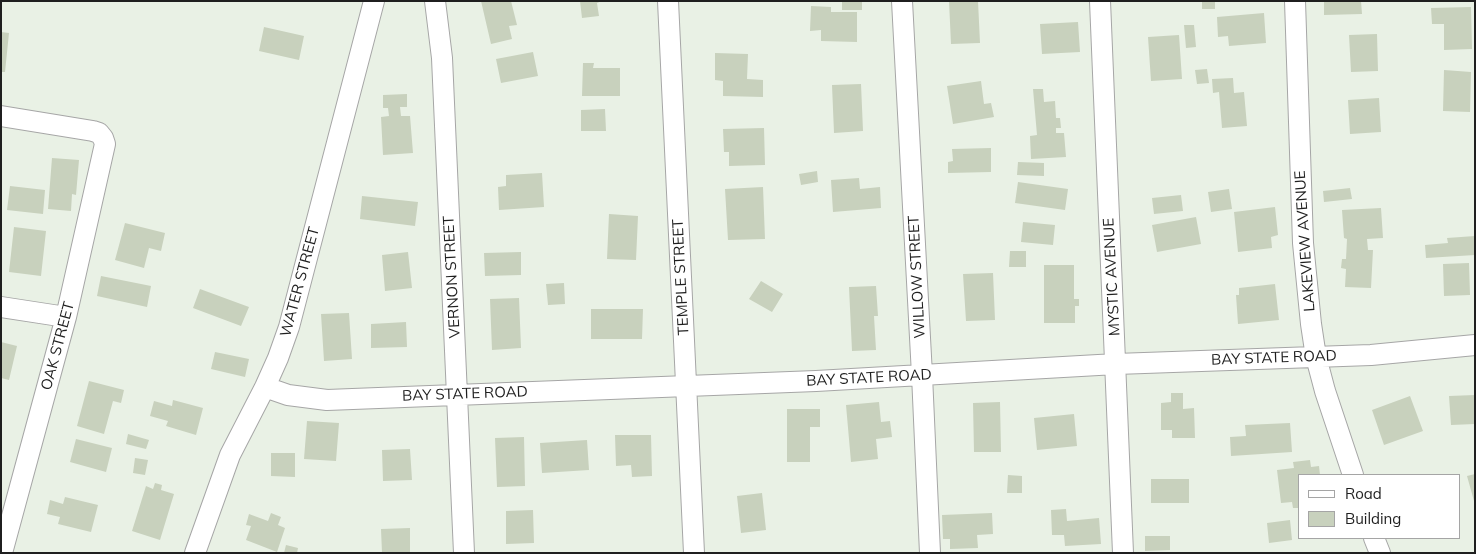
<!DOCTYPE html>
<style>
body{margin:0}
#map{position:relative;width:1476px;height:554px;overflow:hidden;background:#e9f1e5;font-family:Mulish,sans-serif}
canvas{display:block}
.frame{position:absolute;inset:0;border:2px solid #1f1f1f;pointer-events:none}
.legend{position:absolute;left:1298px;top:474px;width:162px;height:65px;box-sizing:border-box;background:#fff;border:1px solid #a5a5a5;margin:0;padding:6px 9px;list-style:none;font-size:15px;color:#1f1f1f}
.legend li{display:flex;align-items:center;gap:10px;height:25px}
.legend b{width:25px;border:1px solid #a5a5a5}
</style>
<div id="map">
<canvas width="1476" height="554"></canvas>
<div class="frame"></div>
<ul class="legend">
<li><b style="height:6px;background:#fff"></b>Road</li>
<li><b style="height:14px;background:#c8d1bd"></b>Building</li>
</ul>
</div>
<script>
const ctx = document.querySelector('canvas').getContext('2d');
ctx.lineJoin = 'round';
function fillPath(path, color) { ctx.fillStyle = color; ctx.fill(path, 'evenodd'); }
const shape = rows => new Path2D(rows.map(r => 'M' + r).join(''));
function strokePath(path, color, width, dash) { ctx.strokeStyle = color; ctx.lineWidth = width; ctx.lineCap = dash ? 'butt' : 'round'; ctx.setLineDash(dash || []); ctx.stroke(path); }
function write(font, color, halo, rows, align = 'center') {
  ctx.font = font + ' Mulish,sans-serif'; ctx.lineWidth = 4.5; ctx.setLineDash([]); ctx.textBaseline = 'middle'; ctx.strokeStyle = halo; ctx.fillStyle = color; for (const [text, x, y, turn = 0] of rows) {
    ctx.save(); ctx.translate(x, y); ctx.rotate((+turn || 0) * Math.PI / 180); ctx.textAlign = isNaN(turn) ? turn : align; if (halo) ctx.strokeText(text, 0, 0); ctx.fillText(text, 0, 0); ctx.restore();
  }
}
fillPath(shape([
 [481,1,511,1,517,25,509,26,512,39,491,44],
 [580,1,602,1,597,3,599,16,582,18],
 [842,1,862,1,862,10,842,10],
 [949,1,978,1,980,43,951,44],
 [1202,1,1215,1,1215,9,1202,9],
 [1324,1,1361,1,1362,14,1324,15],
 [811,6,831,7,831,12,857,12,857,42,821,41,821,30,810,31],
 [1471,7,1472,49,1444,50,1444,24,1432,24,1431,8],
 [1264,13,1266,43,1229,46,1228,36,1218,37,1217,17],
 [1078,22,1080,52,1042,54,1040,24],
 [1184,25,1194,25,1196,47,1186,48],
 [264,27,304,36,299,60,259,51],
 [1,32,9,33,5,72,1,72],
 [1377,34,1378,71,1351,72,1349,35],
 [1179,35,1182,79,1151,81,1148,37],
 [533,52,538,76,501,83,496,59],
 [715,53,748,54,747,79,763,80,763,97,723,96,723,81,715,80],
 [583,63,594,63,593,68,620,68,620,96,582,96],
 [1207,69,1209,83,1197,84,1195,70],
 [1444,70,1471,72,1470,112,1443,111],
 [1233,78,1234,93,1244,92,1247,126,1222,128,1219,92,1213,93,1212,79],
 [981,81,984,104,991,103,994,117,953,124,947,86],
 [861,84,863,131,834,133,832,85],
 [1033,89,1043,89,1044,102,1055,101,1056,118,1060,118,1061,128,1056,128,1056,133,1064,133,1066,157,1031,159,1030,136,1037,135],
 [407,94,407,107,400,107,401,116,410,116,413,153,383,155,381,117,389,116,388,108,383,108,383,95],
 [1379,98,1381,132,1350,134,1348,100],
 [605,109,606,131,581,131,581,110],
 [764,128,765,165,729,166,729,152,724,152,723,129],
 [991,148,991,172,948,173,948,162,953,161,952,149],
 [52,158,79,160,76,195,72,194,71,211,48,209],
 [1018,162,1044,163,1044,176,1017,175],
 [817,171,818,182,801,185,799,174],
 [542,173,544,207,499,210,498,187,506,186,506,175],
 [859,178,860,189,880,187,881,208,833,212,831,180],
 [1018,182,1068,189,1065,210,1015,203],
 [10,186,45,190,43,214,7,210],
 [763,187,765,239,728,240,725,189],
 [1350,188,1352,199,1324,202,1323,191],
 [1229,189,1232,209,1211,212,1208,192],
 [1181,195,1183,211,1154,214,1152,198],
 [362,196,418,202,415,226,360,219],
 [1275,207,1278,235,1271,237,1272,248,1238,252,1234,212],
 [1381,208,1383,238,1367,239,1368,250,1373,250,1371,288,1345,287,1346,269,1341,268,1342,259,1346,259,1347,239,1344,238,1342,210],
 [609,214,638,216,636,260,607,259],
 [1196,217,1201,244,1157,252,1152,225],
 [1023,222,1055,225,1053,245,1021,242],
 [125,223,165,233,161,251,149,248,144,268,115,260],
 [14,227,46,231,41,276,9,272],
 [1475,236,1475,255,1426,258,1425,245,1448,243,1447,238],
 [1010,251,1026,251,1026,267,1009,267],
 [408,252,412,288,385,291,382,255],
 [521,252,521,275,485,276,484,253],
 [1469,263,1470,295,1444,296,1443,264],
 [1044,265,1074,265,1074,299,1079,299,1079,306,1075,306,1075,323,1044,323],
 [993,273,995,320,966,321,963,274],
 [101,276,151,286,147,307,97,296],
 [761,281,783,294,772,312,749,299],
 [564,283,565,304,548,305,546,284],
 [1275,284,1279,320,1238,324,1236,295,1239,295,1239,288],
 [876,286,878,316,874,316,876,350,852,351,849,287],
 [200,289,249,307,241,326,193,308],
 [519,298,521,348,492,350,490,299],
 [591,309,643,309,642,339,591,339],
 [349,313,352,359,324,361,321,314],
 [406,322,407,347,371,348,371,324],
 [1,342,17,346,9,380,1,378],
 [215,352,249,359,245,377,211,369],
 [89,381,124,390,121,403,113,401,104,434,77,426],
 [1171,393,1183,393,1183,409,1194,408,1195,438,1172,438,1172,430,1161,430,1161,403,1171,402],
 [1475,395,1475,424,1451,425,1449,396],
 [1410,396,1423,431,1384,445,1372,410],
 [173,400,203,408,196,435,166,426,168,421,150,416,154,401,172,406],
 [879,402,881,422,890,421,892,437,876,439,878,459,851,462,846,405],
 [1000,402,1001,452,974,452,973,403],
 [787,409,820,409,820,427,810,427,810,462,787,462],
 [1074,414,1077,446,1037,450,1034,418],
 [307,421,339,423,336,461,304,459],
 [1290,423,1292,452,1231,456,1230,437,1246,436,1245,425],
 [128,434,149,440,146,449,126,444],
 [615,435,651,435,652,476,632,477,631,465,616,466],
 [524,437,525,486,497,487,495,438],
 [76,439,112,448,106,472,70,462],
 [587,440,589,470,542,473,540,443],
 [410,449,412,480,383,481,382,450],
 [271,453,295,453,295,477,271,476],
 [135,458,148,460,145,475,133,473],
 [1310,460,1311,467,1319,466,1320,475,1300,475,1300,508,1293,508,1292,502,1281,503,1277,470,1294,468,1293,462],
 [1475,474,1475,501,1474,501,1467,476],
 [1008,475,1022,476,1022,493,1007,493],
 [1151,479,1189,479,1189,503,1151,503],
 [155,483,162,485,161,490,174,494,160,540,132,531,146,486,153,489],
 [762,493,766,530,741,533,737,496],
 [65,497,98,505,91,532,58,524,60,517,47,514,50,500,63,504],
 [1066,509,1067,521,1099,518,1101,544,1065,546,1064,535,1052,535,1051,510],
 [533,510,534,543,506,544,506,511],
 [271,513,281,517,278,525,285,528,277,552,246,540,251,526,246,525,249,514,268,521],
 [992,513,993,534,977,535,978,548,950,549,950,539,943,539,942,515],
 [1290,520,1292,540,1269,543,1267,523],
 [410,528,410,553,382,553,381,529],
 [1145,536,1170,536,1170,550,1145,551],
 [286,545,298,548,297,553,284,553]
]), '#c8d1bd');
const minor = shape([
 [435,1,442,58,464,553],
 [668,1,694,553],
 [902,1,922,375,930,553],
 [1100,1,1123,553],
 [1295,1,1303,243,1311,324,1316,357,1325,391,1353,475],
 [1,116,93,131,99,133,103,138,105,144,66,317,2,553],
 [1,307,66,317],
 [265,387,288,395,327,400,816,381,1116,364,1371,355,1475,345],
 [1374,538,1380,553],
 [195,553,230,455,265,387,278,358,289,327,374,1]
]);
strokePath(minor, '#a6a6a6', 22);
strokePath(minor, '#fff', 20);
write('15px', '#1f1f1f', '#fff', [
 ["LAKEVIEW AVENUE",1305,241,-94],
 ["VERNON STREET",452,277,-93],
 ["TEMPLE STREET",681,277,-93],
 ["WILLOW STREET",917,277,-93],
 ["MYSTIC AVENUE",1112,277,-93],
 ["WATER STREET",300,282,-75],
 ["OAK STREET",58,346,-75],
 ["BAY STATE ROAD",1274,358,-2],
 ["BAY STATE ROAD",869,378,-3],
 ["BAY STATE ROAD",465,394,-2]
]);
</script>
